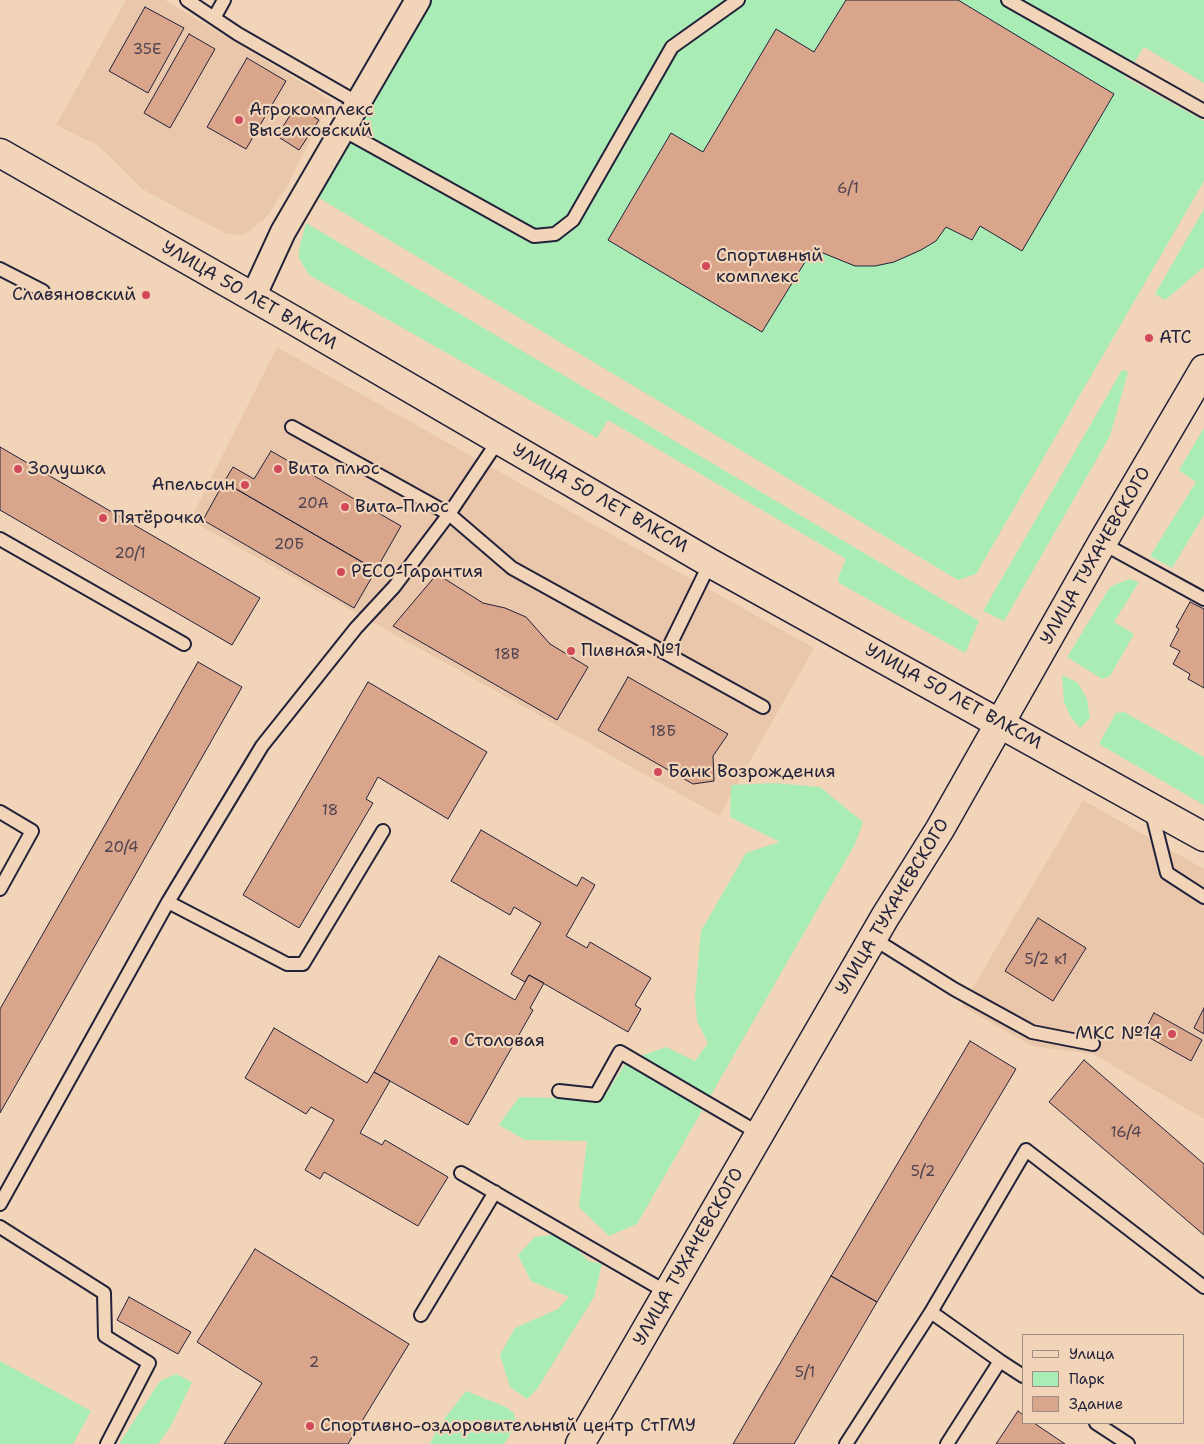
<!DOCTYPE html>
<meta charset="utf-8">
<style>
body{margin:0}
#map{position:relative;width:1204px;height:1444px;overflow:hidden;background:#f2d5b8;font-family:"Shantell Sans",sans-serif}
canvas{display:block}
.legend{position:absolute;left:1022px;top:1334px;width:162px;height:90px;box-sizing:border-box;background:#f2d5b8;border:1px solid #9f8d86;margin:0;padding:6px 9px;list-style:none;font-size:15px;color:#22223b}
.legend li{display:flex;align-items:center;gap:10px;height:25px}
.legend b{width:25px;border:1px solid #9f8d86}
</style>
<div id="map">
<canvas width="1204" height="1444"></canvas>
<ul class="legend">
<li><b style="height:6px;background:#f2d5b8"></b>Улица</li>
<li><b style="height:14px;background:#aaecb6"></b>Парк</li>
<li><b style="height:14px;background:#d9a68c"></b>Здание</li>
</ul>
</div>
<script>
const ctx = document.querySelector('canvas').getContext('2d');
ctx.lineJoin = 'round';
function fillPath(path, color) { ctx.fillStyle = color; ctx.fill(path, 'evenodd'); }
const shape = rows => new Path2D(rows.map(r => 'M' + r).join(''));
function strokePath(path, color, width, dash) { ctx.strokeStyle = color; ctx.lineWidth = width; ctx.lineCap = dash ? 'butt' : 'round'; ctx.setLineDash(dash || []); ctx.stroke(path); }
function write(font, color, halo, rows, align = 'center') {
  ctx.font = font + ' "Shantell Sans",sans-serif'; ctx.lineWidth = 4.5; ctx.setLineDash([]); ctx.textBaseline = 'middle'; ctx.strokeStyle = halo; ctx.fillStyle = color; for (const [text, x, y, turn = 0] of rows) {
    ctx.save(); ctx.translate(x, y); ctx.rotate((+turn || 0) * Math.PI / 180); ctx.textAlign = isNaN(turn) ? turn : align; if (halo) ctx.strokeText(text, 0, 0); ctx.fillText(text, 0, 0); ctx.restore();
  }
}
fillPath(shape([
 [126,0,165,0,331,100,287,186,265,219,244,235,226,234,142,189,99,146,56,125],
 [277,347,814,648,719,816,190,520],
 [1083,800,1204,869,1204,1119,1093,1054,1032,1046,962,1006]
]), '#eac7ab');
fillPath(shape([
 [429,0,1204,0,1204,83,1144,47,1125,77,1204,121,1204,181,976,574,958,580,314,195],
 [1204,209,1204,267,1165,300,1155,294],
 [306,223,979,621,965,653,839,583,838,578,846,559,608,420,597,438,309,275,299,258,299,249],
 [1122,370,1128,372,1110,436,1004,621,983,611],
 [1204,428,1204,515,1172,568,1150,556,1196,482,1179,470],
 [1129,579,1139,582,1114,622,1134,634,1110,676,1102,679,1067,657,1110,587],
 [1062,675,1078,683,1087,699,1090,718,1080,728,1070,716,1064,702],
 [1124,712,1204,757,1204,805,1099,744,1116,713],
 [774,783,820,787,863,822,855,844,637,1224,609,1236,579,1207,587,1141,525,1140,499,1125,519,1097,557,1098,600,1103,627,1061,666,1047,695,1061,708,1043,697,1021,695,998,701,931,746,853,780,842,730,817,731,785],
 [561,1234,589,1261,602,1264,594,1297,537,1389,527,1399,510,1387,500,1355,515,1328,558,1309,569,1297,531,1281,518,1255,535,1237],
 [0,1361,91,1411,73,1444,0,1444],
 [176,1374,192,1382,171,1426,158,1444,119,1444,160,1381],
 [466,1391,506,1407,514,1413,516,1425,504,1444,430,1444,438,1427]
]), '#aaecb6');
const building = shape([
 [846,0,958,0,1114,94,1022,251,980,226,972,240,946,227,936,241,921,250,894,262,875,266,855,266,813,249,762,332,608,240,671,133,703,152,776,29,814,52,846,0],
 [145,7,184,28,148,93,109,71,145,7],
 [189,34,215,49,170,128,144,113,189,34],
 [247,58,286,81,246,149,207,127,247,58],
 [296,106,319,120,299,150,277,136,296,106],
 [0,447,260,598,232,645,0,510,0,447],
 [271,451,401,526,376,570,224,482,233,467,254,479,271,451],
 [224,482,376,570,354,608,203,520,224,482],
 [437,574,483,603,505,608,526,617,550,644,588,667,557,720,393,626,437,574],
 [1190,602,1204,609,1204,688,1188,679,1190,674,1173,664,1180,651,1170,646,1179,629,1176,627,1190,602],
 [198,662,242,687,0,1113,0,1009,198,662],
 [628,677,728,734,713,756,714,781,693,784,598,730,628,677],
 [368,682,487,752,448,819,378,777,366,799,373,803,299,928,243,895,368,682],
 [481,830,577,886,582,877,595,885,566,936,587,948,590,942,651,978,635,1005,641,1009,628,1032,529,975,525,982,511,974,541,923,514,907,510,915,451,881,481,830],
 [1038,918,1086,948,1053,1001,1005,971,1038,918],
 [439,956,515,1000,529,975,544,983,530,1008,533,1010,468,1125,374,1072,439,956],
 [1204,1008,1204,1034,1194,1028,1204,1008],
 [1154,1013,1202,1040,1191,1061,1143,1034,1154,1013],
 [274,1028,367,1083,374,1072,390,1081,360,1133,382,1145,385,1140,448,1177,418,1226,324,1172,320,1179,305,1170,334,1120,311,1107,306,1114,245,1078,274,1028],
 [970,1041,1016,1069,877,1302,831,1276,970,1041],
 [1084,1060,1204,1164,1204,1235,1049,1102,1084,1060],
 [255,1249,409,1344,348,1444,224,1444,262,1383,197,1342,255,1249],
 [831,1276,877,1302,794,1444,733,1444,831,1276],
 [129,1297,191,1332,178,1354,117,1320,129,1297],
 [1018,1411,1023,1415,1023,1423,1034,1423,1065,1444,996,1444,1018,1411]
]);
fillPath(building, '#d9a68c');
strokePath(building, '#22223b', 1);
const service = shape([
 [187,0,238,34,358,103],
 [1008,0,1204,111],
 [214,18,224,0],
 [343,130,534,236,555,234,573,220,672,47,738,0],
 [0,269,43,291],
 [292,427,449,514,512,568,763,707],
 [0,539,184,644],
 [1102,543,1204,599],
 [666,653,710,563],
 [1151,809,1167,873,1204,897],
 [0,812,32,831,0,889],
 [168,902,287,964,303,964,383,831],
 [874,939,954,989,1032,1032,1093,1044],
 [559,1091,596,1095,620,1052,760,1134],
 [461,1173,668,1293],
 [0,1204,168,902,262,746,356,628,394,587,449,514,498,441],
 [0,1227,104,1293,105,1336,149,1363,107,1444],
 [421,1315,495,1192],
 [1000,1361,931,1312,1026,1150,1204,1287],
 [1096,1423,1128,1444],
 [846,1444,931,1312],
 [947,1444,1000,1361,1023,1376]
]);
const minor = shape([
 [253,297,283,232,418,0]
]);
const tertiary = shape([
 [0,153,295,321,710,563,1204,837],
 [580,1444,885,917,940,829,1102,543,1204,369]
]);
strokePath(service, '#22223b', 16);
strokePath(minor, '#22223b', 28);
strokePath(tertiary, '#22223b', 31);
strokePath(service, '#f2d5b8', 12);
strokePath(minor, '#f2d5b8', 24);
strokePath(tertiary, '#f2d5b8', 28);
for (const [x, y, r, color] of [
 [239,120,5,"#d1495b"],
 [706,266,5,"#d1495b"],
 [146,295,5,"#d1495b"],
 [1149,338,5,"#d1495b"],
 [18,469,5,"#d1495b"],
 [278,469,5,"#d1495b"],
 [245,485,5,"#d1495b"],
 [345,507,5,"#d1495b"],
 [103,518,5,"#d1495b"],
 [341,572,5,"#d1495b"],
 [571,651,5,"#d1495b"],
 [658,772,5,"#d1495b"],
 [1172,1034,5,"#d1495b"],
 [454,1041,5,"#d1495b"],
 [310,1426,5,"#d1495b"]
]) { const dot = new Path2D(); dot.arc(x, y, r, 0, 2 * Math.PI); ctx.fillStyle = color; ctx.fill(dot); strokePath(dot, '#f2d5b8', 2); }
write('15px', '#50434f', null, [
 ["35Е",147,50],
 ["6/1",848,189],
 ["20А",313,504],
 ["20Б",289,545],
 ["20/1",130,554],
 ["18В",507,655],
 ["18Б",663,732],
 ["18",330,811],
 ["20/4",121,848],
 ["5/2 к1",1046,960],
 ["16/4",1126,1133],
 ["5/2",923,1172],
 ["2",314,1363],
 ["5/1",805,1373]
]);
write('18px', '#22223b', '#f2d5b8', [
 ["Агрокомплекс",249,110],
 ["Выселковский",249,131],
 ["Спортивный",716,256],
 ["комплекс",716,277],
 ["Славяновский",136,295,"right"],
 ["АТС",1159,338],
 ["Золушка",28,469],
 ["Вита плюс",288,469],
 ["Апельсин",235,485,"right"],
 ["Вита-Плюс",355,507],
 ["Пятёрочка",113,518],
 ["РЕСО-Гарантия",351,572],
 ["Пивная №1",581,651],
 ["Банк Возрождения",668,772],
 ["МКС №14",1162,1034,"right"],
 ["Столовая",464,1041],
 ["Спортивно-оздоровительный центр СтГМУ",320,1426]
], 'left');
write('18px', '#22223b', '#f2d5b8', [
 ["УЛИЦА 50 ЛЕТ ВЛКСМ",249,296,30],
 ["УЛИЦА 50 ЛЕТ ВЛКСМ",600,499,30],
 ["УЛИЦА ТУХАЧЕВСКОГО",1096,556,-60],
 ["УЛИЦА 50 ЛЕТ ВЛКСМ",953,697,29],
 ["УЛИЦА ТУХАЧЕВСКОГО",893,907,-59],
 ["УЛИЦА ТУХАЧЕВСКОГО",689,1257,-60]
]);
</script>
